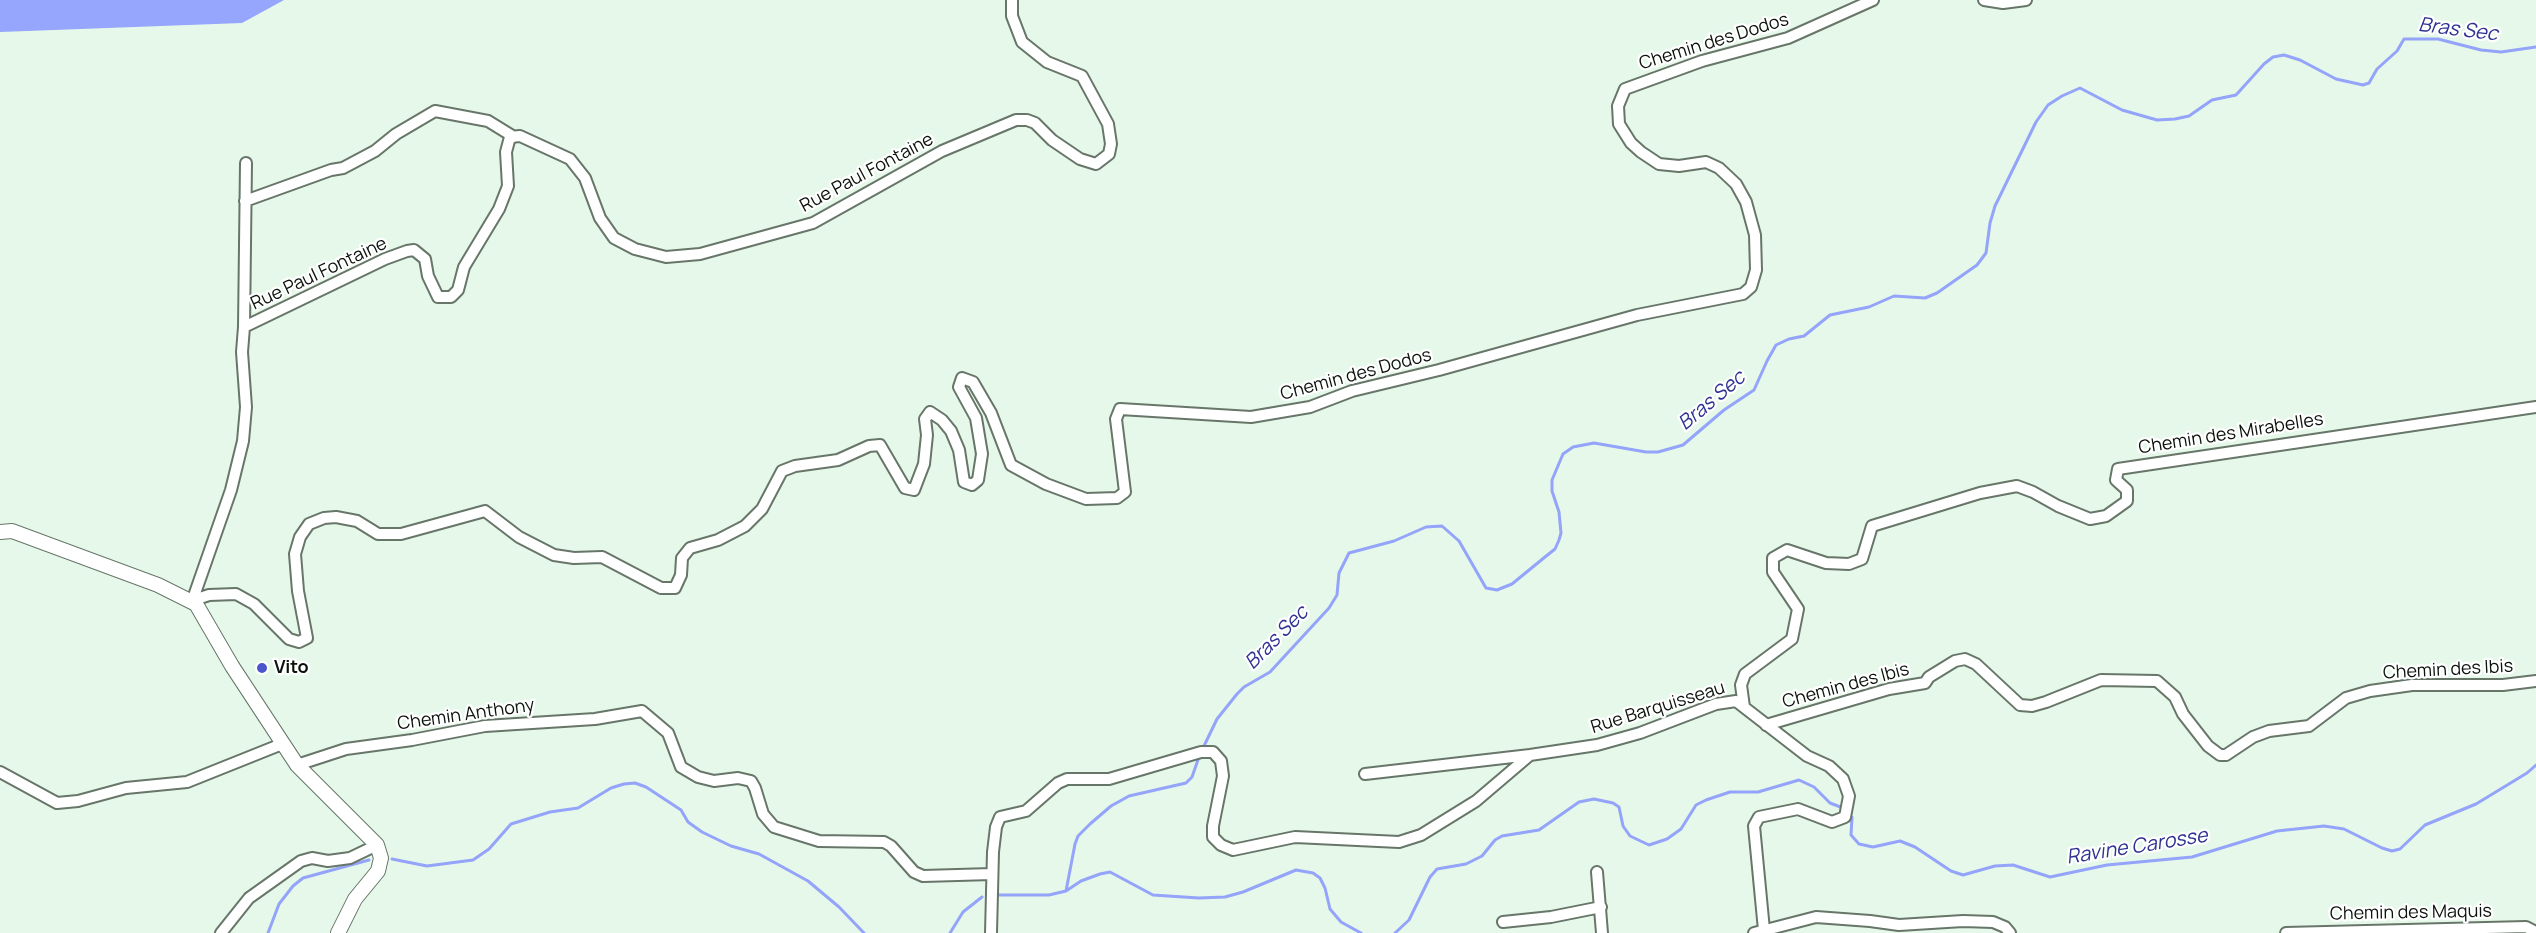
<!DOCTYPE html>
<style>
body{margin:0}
canvas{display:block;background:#e6f8e9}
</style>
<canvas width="2536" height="933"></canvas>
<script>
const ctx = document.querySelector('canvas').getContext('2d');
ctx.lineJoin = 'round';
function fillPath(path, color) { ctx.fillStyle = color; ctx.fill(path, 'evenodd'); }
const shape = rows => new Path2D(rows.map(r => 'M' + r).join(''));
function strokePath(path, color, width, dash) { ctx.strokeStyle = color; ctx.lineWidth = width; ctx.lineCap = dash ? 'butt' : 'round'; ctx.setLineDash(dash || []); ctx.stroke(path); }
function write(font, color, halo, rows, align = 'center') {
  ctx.font = font + ' Manrope,sans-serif'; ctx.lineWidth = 4.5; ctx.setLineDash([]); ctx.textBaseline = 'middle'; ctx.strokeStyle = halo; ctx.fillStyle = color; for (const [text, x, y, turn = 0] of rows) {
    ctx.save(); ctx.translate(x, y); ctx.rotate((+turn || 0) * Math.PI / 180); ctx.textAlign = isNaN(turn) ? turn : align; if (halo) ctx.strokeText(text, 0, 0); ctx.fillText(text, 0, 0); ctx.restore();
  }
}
fillPath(shape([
 [0,0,284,0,242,23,0,32]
]), '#95a6fc');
strokePath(shape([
 [1203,748,1217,719,1237,694,1244,687,1270,672,1329,608,1337,595,1339,573,1349,553,1394,541,1426,527,1442,526,1459,541,1486,588,1497,590,1512,584,1545,557,1555,549,1559,540,1561,533,1559,512,1552,491,1552,480,1563,454,1573,447,1594,443,1646,452,1658,452,1683,445,1724,410,1754,390,1767,361,1776,345,1789,339,1804,336,1830,315,1869,307,1894,296,1925,298,1937,293,1977,265,1986,253,1990,223,1995,206,2036,122,2048,105,2062,96,2080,88,2122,110,2157,120,2175,119,2189,116,2212,100,2236,95,2264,64,2273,57,2284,55,2300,60,2336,79,2363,85,2369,83,2377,69,2397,51,2404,39,2438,39,2481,50,2501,52,2536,47],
 [1852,817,1851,835,1859,844,1873,847,1900,841,1915,847,1951,871,1963,875,1995,866,2013,865,2050,877,2107,865,2192,857,2277,831,2324,826,2344,829,2382,848,2392,851,2400,849,2425,825,2476,804,2527,773,2536,765],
 [392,859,427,866,473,860,489,849,511,824,550,812,578,808,611,788,624,784,635,783,646,787,681,810,688,822,702,832,731,846,759,854,808,881,839,907,864,933],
 [1066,891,1075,844,1078,836,1090,824,1111,806,1129,796,1186,783,1192,777,1200,754],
 [997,895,1049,895,1066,891,1081,881,1100,874,1110,872,1153,895,1199,898,1225,897,1243,892,1296,870,1313,873,1320,878,1325,888,1330,909,1341,922,1361,933],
 [268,933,279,904,293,886,303,878,369,860],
 [950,933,963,912,982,897],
 [1395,933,1409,920,1430,877,1437,869,1466,864,1482,856,1495,840,1502,836,1539,830,1579,802,1594,799,1613,803,1619,807,1623,826,1630,836,1649,845,1667,839,1681,829,1696,805,1706,800,1730,792,1758,792,1799,780,1814,787,1830,803,1843,808]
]), '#93a4fa', 3);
const minor = shape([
 [1984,0,2003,3,2026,0],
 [245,201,331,170,343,168,375,151,396,134,435,111,488,121,514,137],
 [244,327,246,163],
 [194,600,209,595,236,594,254,604,289,639,299,642,307,638,298,591,295,554,300,537,309,524,324,518,336,517,357,521,378,534,401,534,485,511,519,537,554,555,574,558,602,557,661,588,675,588,681,575,682,558,690,548,718,540,745,526,762,509,782,471,795,466,838,460,869,446,880,445,905,488,914,490,924,464,927,435,925,419,930,412,942,420,951,431,959,450,964,482,972,485,978,480,982,454,976,418,959,387,962,378,973,382,991,413,1011,465,1046,484,1086,499,1117,498,1125,492,1116,419,1120,409,1251,417,1310,407,1352,391,1439,370,1637,315,1743,294,1751,287,1756,270,1755,235,1746,202,1736,184,1719,168,1706,162,1679,166,1659,164,1641,152,1631,143,1619,124,1618,106,1625,89,1702,61,1788,38,1873,0],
 [196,604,194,596,231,490,243,441,246,407,242,352,244,327,385,259,407,251,414,250,425,259,428,276,438,297,451,297,458,290,464,267,499,209,508,186,506,152,510,137,520,136,570,159,585,178,600,218,614,238,635,249,666,257,700,254,813,223,942,151,1016,120,1027,120,1035,123,1052,140,1080,159,1096,164,1109,154,1111,144,1108,124,1082,76,1047,62,1022,42,1012,16,1012,0],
 [1744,707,1741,685,1745,674,1792,639,1798,609,1773,572,1773,558,1787,550,1826,563,1849,564,1862,559,1872,526,1980,493,2017,486,2033,492,2058,506,2090,519,2106,516,2127,501,2127,490,2116,480,2118,469,2536,407],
 [1766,725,1889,689,1925,683,1929,677,1955,661,1965,659,1976,664,2020,705,2032,706,2046,702,2101,680,2157,681,2175,697,2183,714,2208,746,2220,755,2226,755,2253,737,2269,731,2309,726,2346,698,2370,691,2412,685,2503,685,2536,681],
 [297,765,346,749,412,740,485,726,595,719,642,711,668,733,681,767,698,777,714,781,738,778,751,781,755,788,763,814,774,827,819,841,884,842,891,846,914,872,923,876,992,874],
 [0,772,57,803,78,801,126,788,187,782,282,744],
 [1365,774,1530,755],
 [1597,872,1602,933],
 [1503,922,1551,917,1601,907],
 [221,933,249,898,301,861,312,858,328,861,350,858,377,845],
 [991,933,993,852,996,827,1000,817,1026,811,1058,783,1067,779,1109,779,1201,752,1213,752,1221,761,1223,776,1213,826,1213,837,1221,845,1233,850,1295,837,1399,842,1421,835,1476,801,1530,755,1597,745,1640,733,1716,704,1736,701,1807,756,1829,766,1843,779,1849,796,1845,817,1832,822,1798,809,1759,817,1754,826,1764,930],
 [1754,933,1816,917,1870,921,1899,925,1963,921,1993,922,2005,927,2010,933],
 [2286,933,2526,927,2536,932]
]);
const major = shape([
 [0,532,12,531,158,585,196,604,232,666,297,765,377,845,381,858,378,871,355,899,338,933]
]);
strokePath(minor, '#677669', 14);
strokePath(major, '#677669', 16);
strokePath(minor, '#fff', 10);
strokePath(major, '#fff', 14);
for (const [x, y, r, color] of [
 [262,668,6,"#4b56cc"]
]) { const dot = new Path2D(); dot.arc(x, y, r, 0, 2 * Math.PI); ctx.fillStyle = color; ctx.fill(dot); strokePath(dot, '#fff', 2); }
write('18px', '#0b110c', '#fff', [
 ["Chemin des Dodos",1714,42,-17],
 ["Rue Paul Fontaine",867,173,-28],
 ["Rue Paul Fontaine",319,274,-25],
 ["Chemin des Dodos",1356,375,-15],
 ["Chemin des Mirabelles",2231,434,-9],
 ["Chemin des Ibis",2448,670,-3],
 ["Chemin des Ibis",1846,686,-15],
 ["Rue Barquisseau",1658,708,-17],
 ["Chemin Anthony",466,715,-8],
 ["Chemin des Maquis",2411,913,-1]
]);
write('bold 18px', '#0b110c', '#fff', [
 ["Vito",274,668]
], 'left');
write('italic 20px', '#2e3293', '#fff', [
 ["Bras Sec",2458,30,7],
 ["Bras Sec",1712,401,-40],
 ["Bras Sec",1277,638,-45],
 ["Ravine Carosse",2137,847,-9]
]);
</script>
